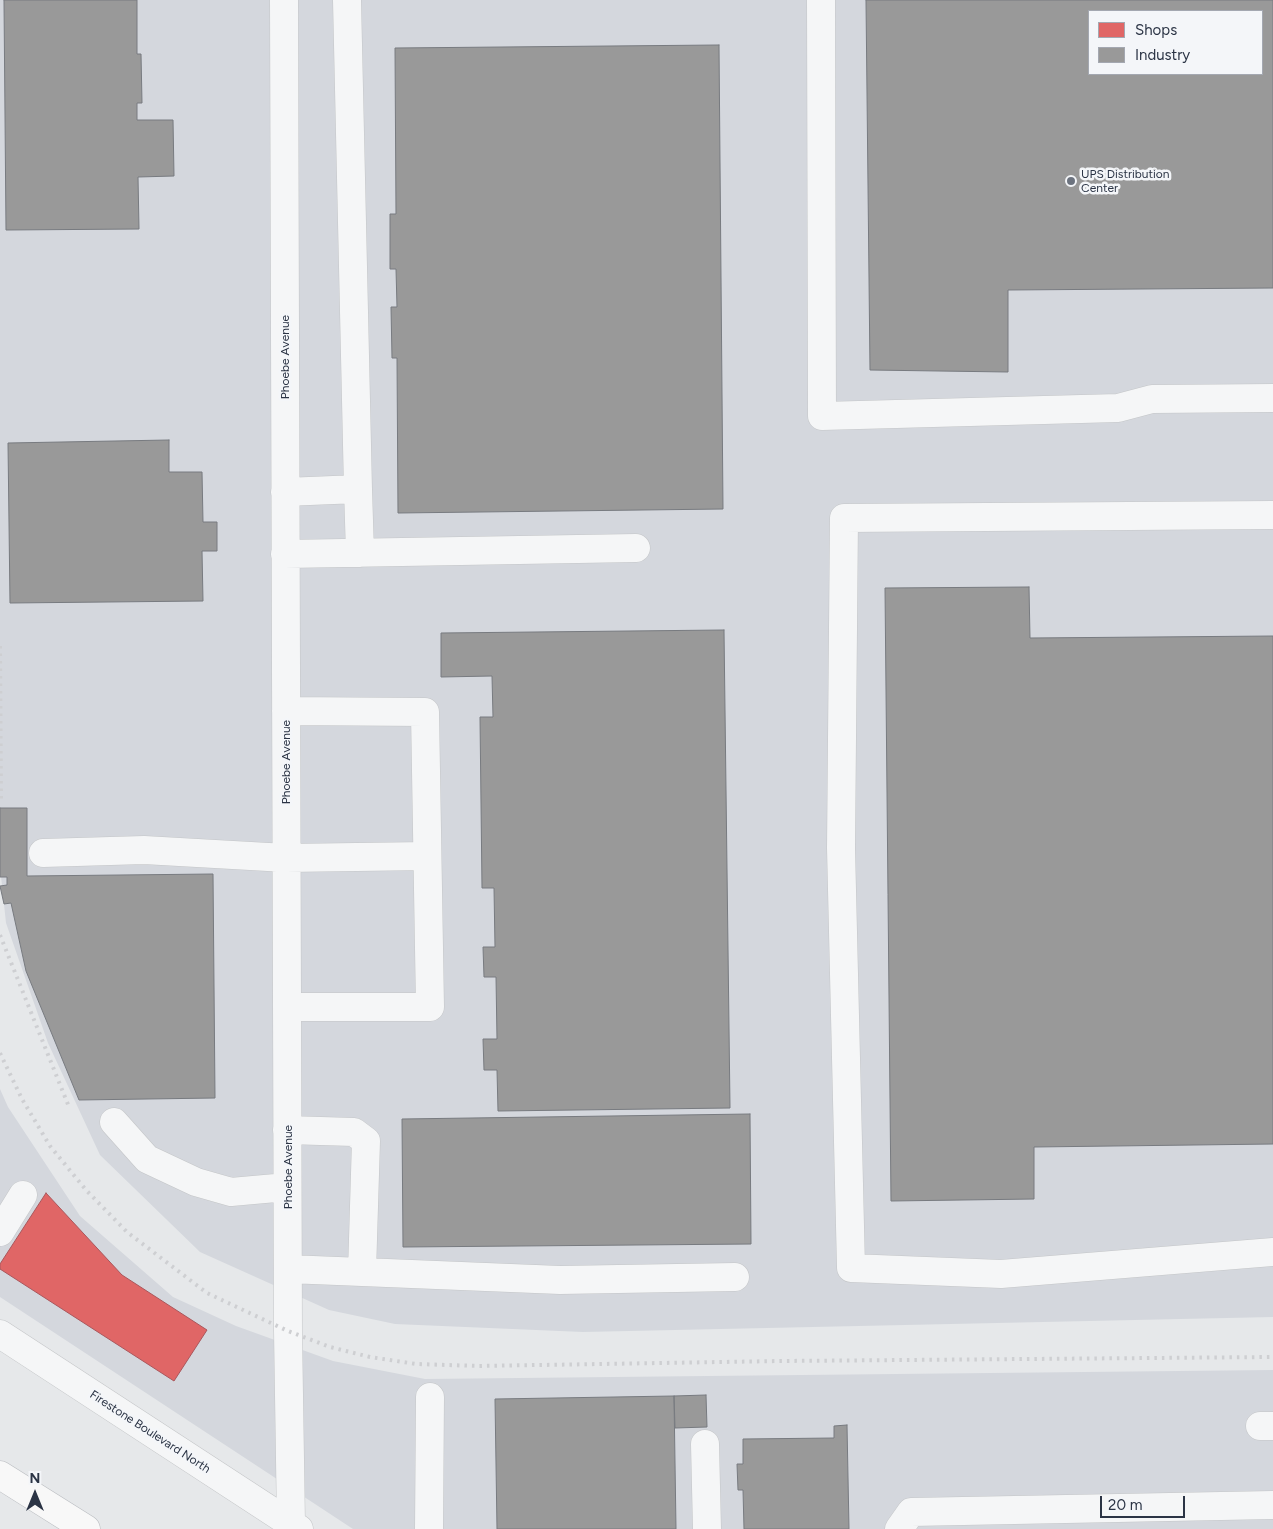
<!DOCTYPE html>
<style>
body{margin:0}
#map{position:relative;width:1273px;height:1529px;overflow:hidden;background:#e6e8ea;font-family:Figtree,sans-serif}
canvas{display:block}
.legend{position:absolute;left:1088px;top:10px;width:175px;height:65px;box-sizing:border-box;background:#f4f6f9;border:1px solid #a4a8b1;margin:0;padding:6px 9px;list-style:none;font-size:15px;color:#2b3445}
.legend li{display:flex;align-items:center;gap:10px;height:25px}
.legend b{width:25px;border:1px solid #a4a8b1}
.north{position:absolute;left:10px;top:1469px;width:50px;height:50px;-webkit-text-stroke:4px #f4f6f9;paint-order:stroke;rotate:0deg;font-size:14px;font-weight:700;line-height:20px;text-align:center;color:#2b3445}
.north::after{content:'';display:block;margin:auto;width:18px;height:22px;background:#2b3445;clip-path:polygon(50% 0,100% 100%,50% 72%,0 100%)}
.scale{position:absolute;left:1100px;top:1496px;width:85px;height:22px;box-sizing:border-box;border:2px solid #2b3445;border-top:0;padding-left:6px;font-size:15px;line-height:18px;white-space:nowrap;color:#2b3445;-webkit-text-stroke:4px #f4f6f9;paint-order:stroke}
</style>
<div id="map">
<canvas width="1273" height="1529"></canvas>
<ul class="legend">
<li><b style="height:14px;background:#e06666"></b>Shops</li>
<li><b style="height:14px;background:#999"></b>Industry</li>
</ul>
<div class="north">N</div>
<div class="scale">20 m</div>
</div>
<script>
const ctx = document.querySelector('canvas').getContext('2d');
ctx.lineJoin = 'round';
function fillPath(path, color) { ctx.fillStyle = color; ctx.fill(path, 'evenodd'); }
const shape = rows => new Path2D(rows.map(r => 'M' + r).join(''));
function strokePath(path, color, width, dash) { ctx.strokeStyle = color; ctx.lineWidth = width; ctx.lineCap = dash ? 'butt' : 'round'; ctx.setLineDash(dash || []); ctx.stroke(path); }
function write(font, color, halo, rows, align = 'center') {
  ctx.font = font + ' Figtree,sans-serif'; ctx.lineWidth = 5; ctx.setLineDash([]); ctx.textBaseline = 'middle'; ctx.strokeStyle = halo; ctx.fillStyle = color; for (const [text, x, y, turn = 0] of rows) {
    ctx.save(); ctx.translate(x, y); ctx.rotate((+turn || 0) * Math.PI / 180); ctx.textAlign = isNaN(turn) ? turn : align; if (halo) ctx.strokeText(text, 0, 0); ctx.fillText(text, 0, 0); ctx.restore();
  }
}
fillPath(shape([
 [0,0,1273,0,1273,1317,583,1332,395,1324,329,1310,200,1252,100,1155,48,1043,6,923,0,867],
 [1089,11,1262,11,1262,74,1089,74],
 [0,1089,8,1107,80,1216,173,1297,236,1326,333,1361,425,1379,1273,1370,1273,1529,353,1529,0,1297]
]), '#d4d7dd');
const shops = shape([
 [46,1193,122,1275,207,1330,174,1381,0,1269,0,1264,46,1193]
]);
fillPath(shops, '#e06666');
strokePath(shops, '#aa575c', 1);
const industry = shape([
 [4,0,137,0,137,54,141,54,142,103,137,103,137,120,173,120,174,176,138,177,139,229,6,230,4,0],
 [866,0,1273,0,1273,288,1008,290,1008,372,870,370,866,0],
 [1089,11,1262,11,1262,74,1089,74,1089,11],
 [719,45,723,509,398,513,397,358,392,358,391,307,397,307,396,269,390,269,390,214,396,214,395,48,719,45],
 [169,440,169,472,202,472,203,522,217,522,217,551,202,551,203,601,10,603,8,443,169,440],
 [1029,587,1030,638,1273,636,1273,1144,1034,1147,1034,1199,891,1201,885,588,1029,587],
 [724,630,730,1108,498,1111,497,1070,484,1070,483,1039,497,1039,496,977,484,977,483,947,495,947,494,888,482,888,480,717,493,717,492,676,441,677,441,633,724,630],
 [0,808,27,808,27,876,213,874,215,1098,79,1100,26,971,11,903,4,904,0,886,7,885,7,877,0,877,0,808],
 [750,1114,751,1244,403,1247,402,1119,750,1114],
 [706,1395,707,1427,675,1428,674,1396,706,1395],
 [674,1396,676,1529,497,1529,495,1399,674,1396],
 [847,1425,849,1529,744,1529,743,1490,738,1490,737,1464,743,1464,743,1439,834,1438,834,1426,847,1425]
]);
fillPath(industry, '#999');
strokePath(industry, '#787b80', 1);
const minor = shape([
 [284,0,288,1331,291,1524],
 [821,0,822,416,1118,408,1152,399,1273,398],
 [358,489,360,553],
 [285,492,358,489,347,0],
 [1273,515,844,518,841,848,851,1268,1001,1274,1273,1252],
 [285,554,636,548],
 [286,711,425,712,430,1007,287,1007],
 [43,853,144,850,286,858,427,856],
 [114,1122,147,1159,196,1182,231,1192,287,1187],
 [287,1130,354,1132,366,1141,362,1272],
 [0,1232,23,1195],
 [288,1269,560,1280,735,1277],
 [0,1334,299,1529],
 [1260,1426,1273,1426],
 [705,1444,707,1529],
 [429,1529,430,1397],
 [899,1529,911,1512,1273,1505]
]);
const highway = shape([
 [0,1475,86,1529]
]);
strokePath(minor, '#c4c6c8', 29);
strokePath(highway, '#b8bbbf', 29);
strokePath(minor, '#f5f6f7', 28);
strokePath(highway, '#f8f8f8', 28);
strokePath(shape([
 [0,646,1,799],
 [0,935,69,1107],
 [0,1053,22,1099,50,1146,86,1190,127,1232,207,1293,288,1331,330,1347,370,1357,416,1364,479,1366,781,1361,1273,1357]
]), '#cecfd2', 4, [2.5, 5]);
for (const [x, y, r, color] of [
 [1071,181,5,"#6c737f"]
]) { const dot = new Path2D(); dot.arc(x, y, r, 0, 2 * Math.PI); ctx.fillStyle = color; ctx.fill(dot); strokePath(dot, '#f4f6f9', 2); }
write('12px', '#2b3445', '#f4f6f9', [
 ["UPS Distribution",1081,174],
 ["Center",1081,188]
], 'left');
write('12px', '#2b3445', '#f4f6f9', [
 ["Phoebe Avenue",285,357,-90],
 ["Phoebe Avenue",286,762,-90],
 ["Phoebe Avenue",288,1167,-90],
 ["Firestone Boulevard North",150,1432,33]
]);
</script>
